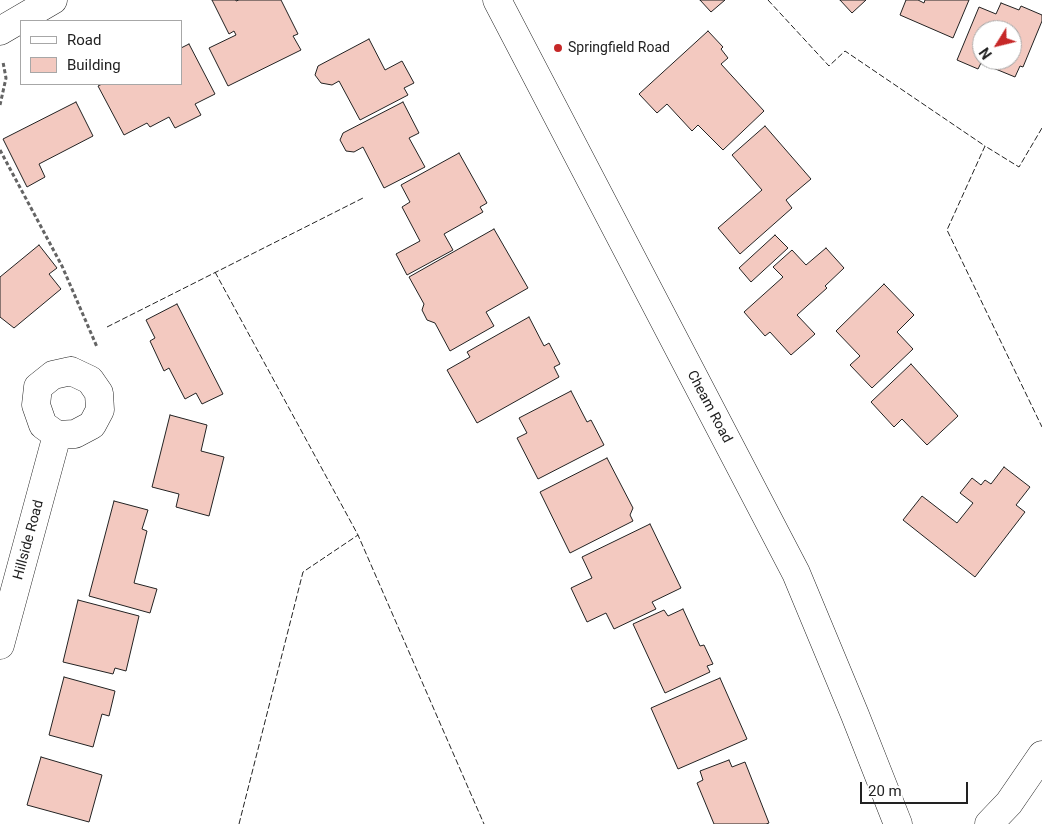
<!DOCTYPE html>
<style>
body{margin:0}
#map{position:relative;width:1042px;height:824px;overflow:hidden;background:#fff;font-family:Roboto,sans-serif}
canvas{display:block}
.legend{position:absolute;left:20px;top:20px;width:162px;height:65px;box-sizing:border-box;background:#fff;border:1px solid #a7a7a7;margin:0;padding:6px 9px;list-style:none;font-size:15px;color:#222}
.legend li{display:flex;align-items:center;gap:10px;height:25px}
.legend b{width:25px;border:1px solid #a7a7a7}
.north{position:absolute;left:972px;top:20px;width:50px;height:50px;box-sizing:border-box;background:#fff;border:1px solid #a7a7a7;border-radius:50%;rotate:234deg;font-size:14px;font-weight:700;line-height:20px;text-align:center;color:#222}
.north::after{content:'';display:block;margin:auto;width:18px;height:22px;background:#c62828;clip-path:polygon(50% 0,100% 100%,50% 72%,0 100%)}
.scale{position:absolute;left:860px;top:782px;width:108px;height:22px;box-sizing:border-box;border:2px solid #222;border-top:0;padding-left:6px;font-size:15px;line-height:18px;white-space:nowrap;color:#222;-webkit-text-stroke:4px #fff;paint-order:stroke}
</style>
<div id="map">
<canvas width="1042" height="824"></canvas>
<ul class="legend">
<li><b style="height:6px;background:#fff"></b>Road</li>
<li><b style="height:14px;background:#f3c9c0"></b>Building</li>
</ul>
<div class="north">N</div>
<div class="scale">20 m</div>
</div>
<script>
const ctx = document.querySelector('canvas').getContext('2d');
ctx.lineJoin = 'round';
function fillPath(path, color) { ctx.fillStyle = color; ctx.fill(path, 'evenodd'); }
const shape = rows => new Path2D(rows.map(r => 'M' + r).join(''));
function strokePath(path, color, width, dash) { ctx.strokeStyle = color; ctx.lineWidth = width; ctx.lineCap = dash ? 'butt' : 'round'; ctx.setLineDash(dash || []); ctx.stroke(path); }
function write(font, color, halo, rows, align = 'center') {
  ctx.font = font + ' Roboto,sans-serif'; ctx.lineWidth = 4; ctx.setLineDash([]); ctx.textBaseline = 'middle'; ctx.strokeStyle = halo; ctx.fillStyle = color; for (const [text, x, y, turn = 0] of rows) {
    ctx.save(); ctx.translate(x, y); ctx.rotate((+turn || 0) * Math.PI / 180); ctx.textAlign = isNaN(turn) ? turn : align; if (halo) ctx.strokeText(text, 0, 0); ctx.fillText(text, 0, 0); ctx.restore();
  }
}
const building = shape([
 [212,0,236,0,236,1,239,0,281,0,298,34,293,36,301,50,228,86,209,48,236,35,234,31,229,34,212,0],
 [700,0,725,0,711,12,700,0],
 [840,0,866,0,852,13,840,0],
 [906,0,918,0,924,3,925,0,969,0,953,38,900,15,906,0],
 [1001,3,1019,10,1021,6,1042,15,1042,21,1023,67,1020,66,1015,77,981,63,978,69,957,60,979,7,996,14,1001,3],
 [982,30,1012,30,1012,60,982,60,982,30],
 [708,31,723,47,721,49,728,58,721,64,764,111,723,150,698,125,692,131,667,104,657,113,639,94,708,31],
 [369,39,385,70,402,61,414,83,404,88,408,95,360,120,339,81,332,85,321,83,315,75,318,66,369,39],
 [189,44,215,94,195,104,201,115,175,128,169,117,150,127,147,123,124,135,98,86,102,84,181,84,181,48,189,44],
 [76,102,93,136,39,164,45,177,27,187,3,139,76,102],
 [403,102,419,133,409,138,425,167,384,188,363,147,354,152,346,151,340,140,343,133,403,102],
 [765,126,811,179,786,200,792,208,740,254,718,228,762,190,732,155,765,126],
 [459,153,487,203,480,207,483,212,444,234,453,250,407,275,396,254,420,241,402,207,410,202,401,185,459,153],
 [494,229,528,288,486,312,494,326,450,351,435,323,427,320,422,310,424,304,409,277,494,229],
 [775,235,788,248,751,282,739,268,775,235],
 [39,245,57,268,49,274,61,289,14,328,0,317,0,277,39,245],
 [826,248,844,268,825,286,827,288,797,315,815,334,791,355,770,332,765,336,744,312,783,277,773,267,792,250,806,265,826,248],
 [884,284,914,315,897,332,913,349,872,388,850,365,860,356,836,331,884,284],
 [177,304,223,394,202,404,196,393,185,399,169,368,164,371,150,341,155,338,146,320,177,304],
 [529,317,544,346,549,343,560,364,554,367,559,377,477,423,447,370,470,357,467,352,529,317],
 [911,364,958,416,927,445,902,419,894,427,871,402,911,364],
 [571,391,587,422,591,420,604,445,538,479,517,438,527,433,519,418,571,391],
 [170,415,207,425,201,451,224,457,209,516,176,507,179,494,152,487,170,415],
 [607,458,633,508,630,515,633,521,570,553,540,492,607,458],
 [1004,467,1030,487,1016,505,1025,512,975,577,903,520,922,496,957,523,973,503,960,493,972,478,981,485,985,480,991,484,1004,467],
 [114,501,148,510,142,529,147,531,134,583,157,589,150,613,89,596,114,501],
 [650,524,681,588,652,602,656,609,614,629,606,613,587,622,571,588,592,578,582,557,650,524],
 [78,600,139,616,126,671,115,668,113,674,63,662,78,600],
 [683,609,700,646,704,645,713,664,707,666,710,672,665,693,633,624,664,610,668,616,683,609],
 [64,677,115,691,109,716,102,714,93,747,49,735,64,677],
 [720,678,747,739,678,769,651,708,720,678],
 [41,757,102,775,89,822,27,805,41,757],
 [729,760,732,767,745,762,769,823,766,824,714,824,697,783,703,780,700,771,729,760]
]);
fillPath(building, '#f3c9c0');
strokePath(building, '#222', 1);
const minor = shape([
 [0,31,53,0],
 [71,371,90,380,99,393,100,410,92,425,75,434,57,435,43,425,36,405,38,387,53,375,71,371],
 [0,645,57,435]
]);
const tertiary = shape([
 [989,824,1009,803,1042,755]
]);
const trunk = shape([
 [497,0,796,573,855,715,898,824]
]);
strokePath(minor, '#222', 29);
strokePath(tertiary, '#222', 29);
strokePath(trunk, '#222', 29);
strokePath(shape([
 [0,105,6,78,3,62],
 [0,150,62,266,97,347]
]), '#646464', 3, [4, 2.5]);
strokePath(minor, '#fff', 28);
strokePath(tertiary, '#fff', 28);
strokePath(trunk, '#fff', 28);
strokePath(shape([
 [768,0,829,66,845,51,985,146],
 [1042,128,1019,167,985,146,947,230,1042,427],
 [215,272,358,535,484,824],
 [107,327,365,197],
 [239,824,303,572,358,535]
]), '#222', 1, [6, 2.5]);
for (const [x, y, r, color] of [
 [558,48,5,"#c62828"]
]) { const dot = new Path2D(); dot.arc(x, y, r, 0, 2 * Math.PI); ctx.fillStyle = color; ctx.fill(dot); strokePath(dot, '#fff', 2); }
write('14px', '#222', '#fff', [
 ["Springfield Road",568,48]
], 'left');
write('14px', '#222', '#fff', [
 ["Cheam Road",709,407,62],
 ["Hillside Road",29,540,-75]
]);
</script>
